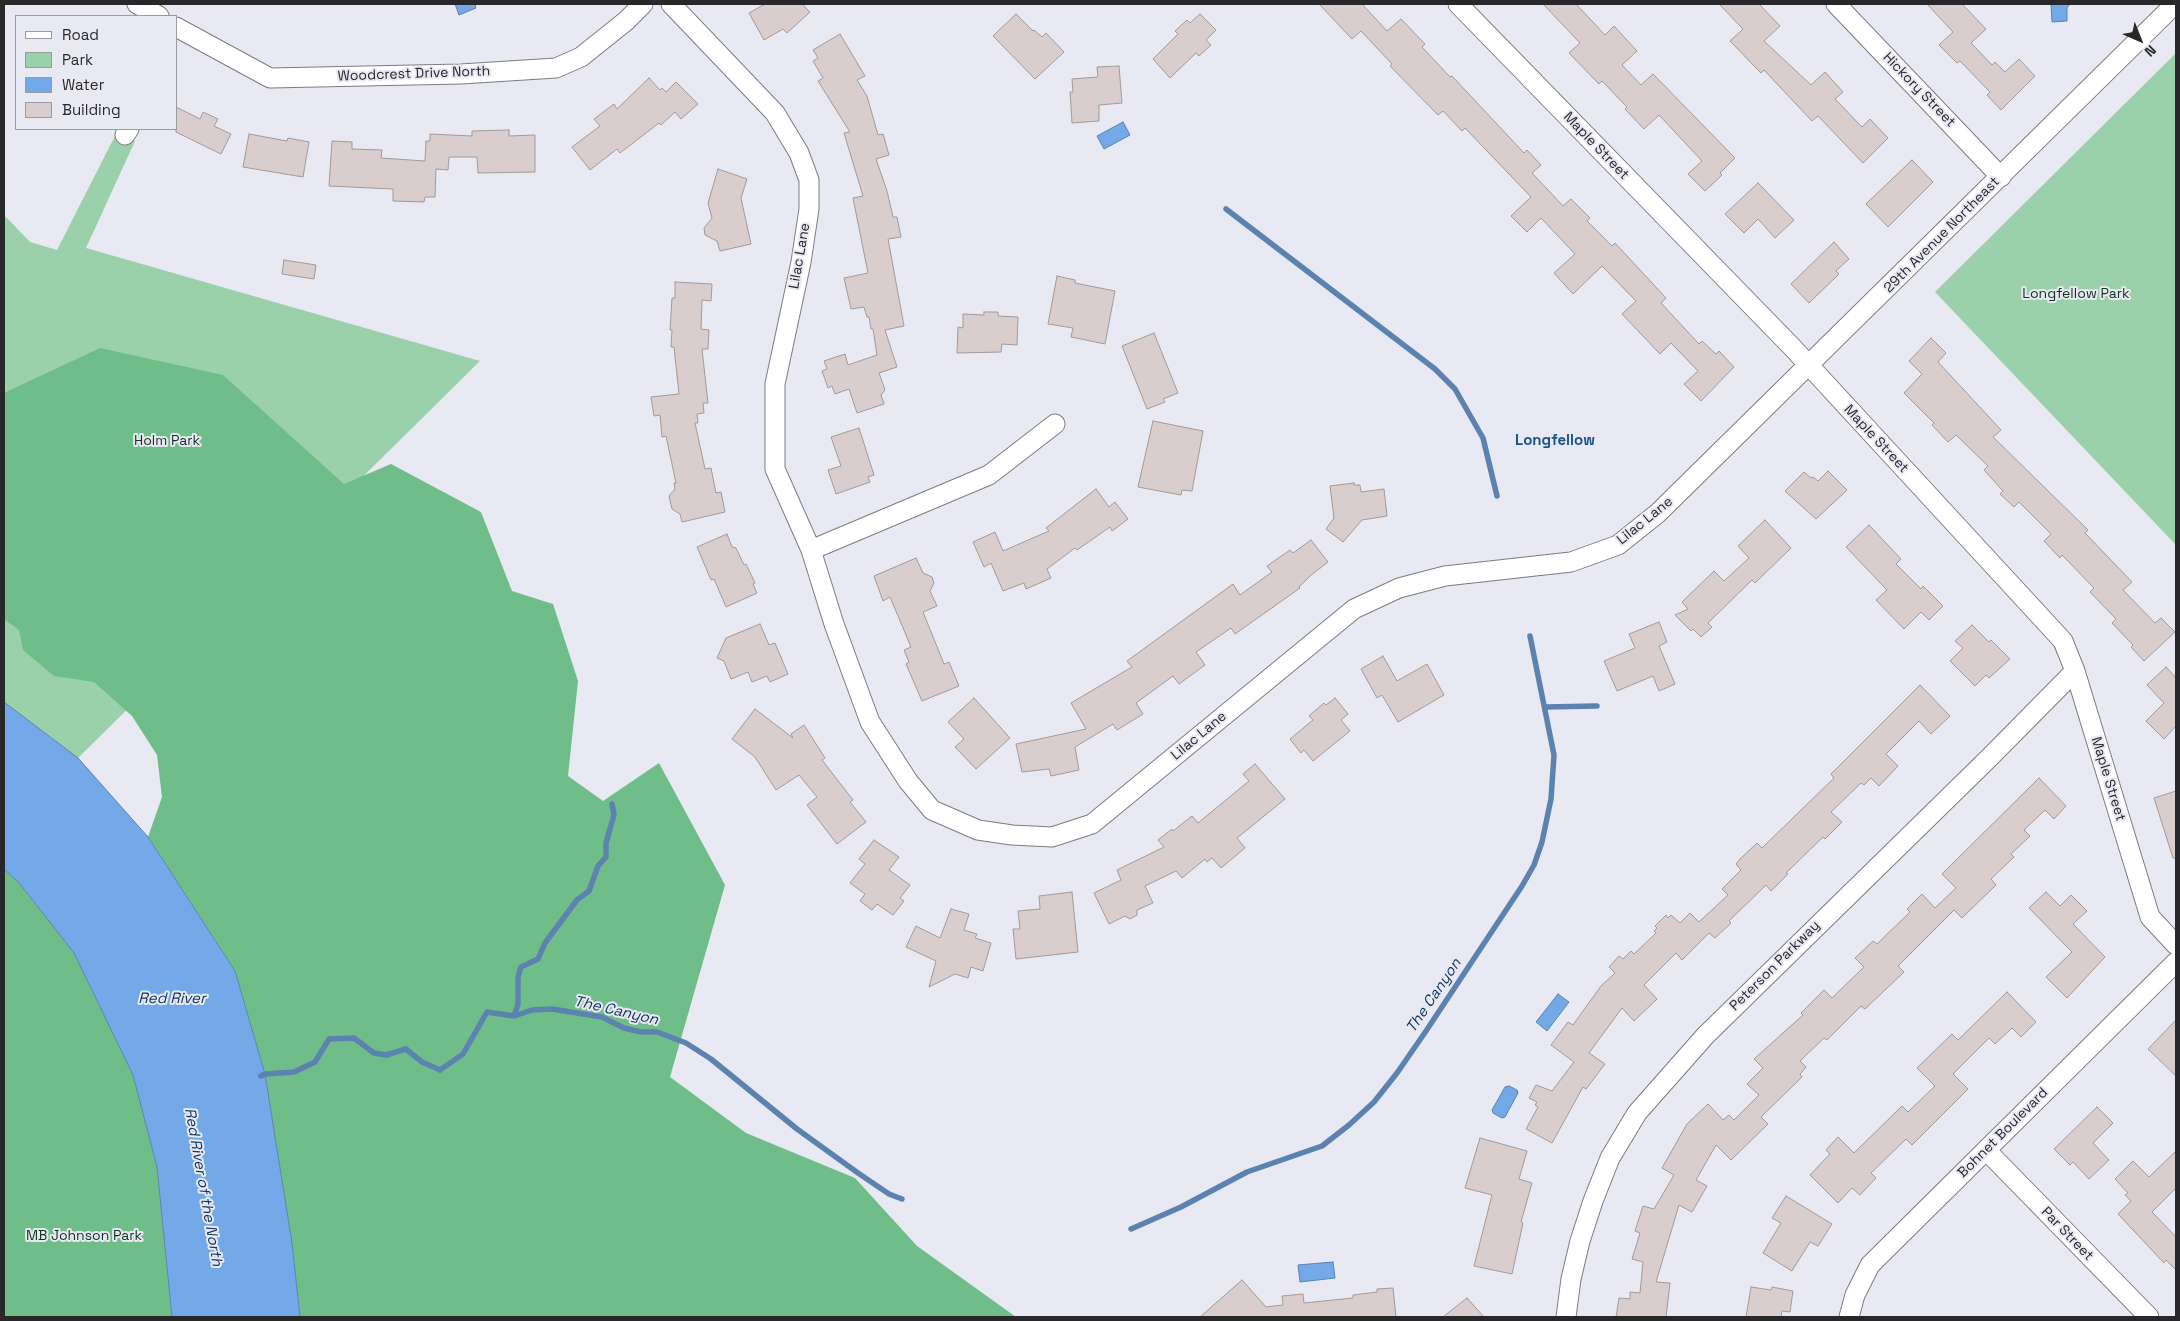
<!DOCTYPE html>
<style>
body{margin:0}
#map{position:relative;width:2180px;height:1321px;overflow:hidden;background:#e8e9f2;font-family:"Space Grotesk",sans-serif}
canvas{display:block}
.frame{position:absolute;inset:0;border:5px solid #28282b;pointer-events:none}
.legend{position:absolute;left:15px;top:15px;width:162px;height:115px;box-sizing:border-box;background:#e8e9f2;border:1px solid #9b9ca2;margin:0;padding:6px 9px;list-style:none;font-size:15px;color:#28282b}
.legend li{display:flex;align-items:center;gap:10px;height:25px}
.legend b{width:25px;border:1px solid #9b9ca2}
.north{position:absolute;left:2115px;top:15px;width:50px;height:50px;-webkit-text-stroke:4px #e8e9f2;paint-order:stroke;rotate:136deg;font-size:14px;font-weight:700;line-height:20px;text-align:center;color:#28282b}
.north::after{content:'';display:block;margin:auto;width:18px;height:22px;background:#28282b;clip-path:polygon(50% 0,100% 100%,50% 72%,0 100%)}
</style>
<div id="map">
<canvas width="2180" height="1321"></canvas>
<div class="frame"></div>
<ul class="legend">
<li><b style="height:6px;background:#fff"></b>Road</li>
<li><b style="height:14px;background:#9ad1ab"></b>Park</li>
<li><b style="height:14px;background:#73a9e8"></b>Water</li>
<li><b style="height:14px;background:#d9cecd"></b>Building</li>
</ul>
<div class="north">N</div>
</div>
<script>
const ctx = document.querySelector('canvas').getContext('2d');
ctx.lineJoin = 'round';
function fillPath(path, color) { ctx.fillStyle = color; ctx.fill(path, 'evenodd'); }
const shape = rows => new Path2D(rows.map(r => 'M' + r).join(''));
function strokePath(path, color, width, dash) { ctx.strokeStyle = color; ctx.lineWidth = width; ctx.lineCap = dash ? 'butt' : 'round'; ctx.setLineDash(dash || []); ctx.stroke(path); }
function write(font, color, halo, rows, align = 'center') {
  ctx.font = font + ' "Space Grotesk",sans-serif'; ctx.lineWidth = 4; ctx.setLineDash([]); ctx.textBaseline = 'middle'; ctx.strokeStyle = halo; ctx.fillStyle = color; for (const [text, x, y, turn = 0] of rows) {
    ctx.save(); ctx.translate(x, y); ctx.rotate((+turn || 0) * Math.PI / 180); ctx.textAlign = isNaN(turn) ? turn : align; if (halo) ctx.strokeText(text, 0, 0); ctx.fillText(text, 0, 0); ctx.restore();
  }
}
fillPath(shape([
 [2176,53,2176,545,1935,292],
 [117,132,135,141,86,248,480,361,78,758,4,702,4,215,30,242,57,250]
]), '#9ad1ab');
fillPath(shape([
 [100,348,223,375,344,484,391,464,481,512,512,591,553,604,578,681,568,776,603,801,659,763,725,885,670,1077,746,1133,855,1178,917,1246,1016,1317,300,1317,292,1243,265,1074,235,971,148,837,162,797,157,755,132,716,94,682,54,676,23,650,19,630,4,619,4,393],
 [4,869,20,884,74,953,133,1075,157,1167,172,1317,4,1317]
]), '#6fbe8a');
const water = shape([
 [455,4,475,4,476,8,459,15,455,4],
 [2051,4,2070,4,2067,8,2067,21,2052,22,2051,4],
 [1123,122,1130,135,1104,149,1097,136,1123,122],
 [4,702,78,758,148,837,235,971,265,1074,292,1243,300,1317,172,1317,157,1167,133,1075,74,953,20,884,4,869,4,702],
 [1558,994,1569,1002,1547,1031,1536,1022,1558,994],
 [1509,1086,1517,1090,1518,1093,1505,1117,1502,1118,1493,1113,1492,1110,1505,1087,1509,1086],
 [1333,1262,1335,1278,1300,1282,1298,1265,1333,1262]
]);
fillPath(water, '#73a9e8');
strokePath(water, '#5c82af', 1);
strokePath(shape([
 [1226,209,1435,369,1455,389,1483,438,1497,496],
 [1545,707,1597,706],
 [514,1016,518,1004,518,977,521,967,538,959,545,943,577,900,589,891,598,866,606,857,606,843,614,815,612,804],
 [261,1076,265,1074,294,1072,315,1062,329,1039,354,1038,374,1053,386,1055,406,1049,422,1062,440,1070,463,1054,487,1012,514,1016,532,1010,552,1009,602,1017,624,1028,641,1032,657,1032,686,1043,711,1059,797,1129,858,1173,889,1194,902,1199],
 [1131,1229,1181,1207,1247,1172,1322,1146,1349,1125,1374,1102,1397,1073,1426,1031,1522,886,1534,865,1542,842,1551,799,1554,755,1530,636]
]), '#5c82af', 5.5);
const building = shape([
 [765,4,802,4,810,12,787,33,783,29,764,40,749,13,765,4],
 [1319,4,1362,4,1387,31,1401,19,1425,44,1422,47,1450,77,1452,76,1524,153,1527,150,1541,165,1532,173,1563,206,1571,199,1590,218,1587,221,1612,246,1615,243,1666,298,1661,303,1699,344,1702,341,1716,354,1719,351,1734,367,1701,401,1684,384,1698,371,1671,343,1660,354,1622,314,1636,301,1602,266,1573,294,1554,273,1575,254,1541,218,1527,232,1511,216,1531,197,1465,128,1462,131,1443,111,1438,115,1390,66,1392,64,1361,31,1352,39,1319,4],
 [1543,4,1576,4,1605,35,1614,26,1637,51,1622,65,1641,85,1653,74,1735,158,1720,173,1722,175,1705,191,1688,174,1702,161,1659,115,1644,129,1625,109,1627,107,1602,81,1599,84,1569,53,1580,43,1543,4],
 [1719,4,1759,4,1780,26,1764,41,1811,85,1825,72,1843,92,1835,99,1862,127,1870,119,1888,138,1863,163,1818,116,1812,121,1764,70,1761,73,1730,41,1743,29,1719,4],
 [1927,4,1962,4,1986,29,1971,43,1992,65,1995,62,2005,72,2019,59,2035,76,2001,110,1987,95,1990,92,1960,61,1957,63,1939,45,1953,32,1927,4],
 [1016,14,1033,31,1034,30,1042,37,1046,33,1064,52,1035,79,993,36,1016,14],
 [1200,14,1216,30,1206,40,1211,45,1199,56,1196,53,1170,78,1153,59,1178,34,1175,31,1187,20,1190,23,1200,14],
 [840,34,865,76,857,80,867,96,878,135,883,134,889,155,876,159,887,191,893,217,897,217,901,237,888,239,904,326,885,330,897,367,879,373,885,390,881,395,884,404,857,413,849,389,835,394,832,386,828,388,822,371,827,369,824,361,845,354,848,365,877,355,873,329,871,329,869,317,867,317,864,307,851,309,844,278,868,273,853,198,863,196,844,133,850,132,818,81,823,78,813,61,818,58,813,50,840,34],
 [1119,66,1122,103,1099,105,1099,121,1072,123,1070,92,1073,92,1072,79,1098,77,1097,67,1119,66],
 [649,78,660,90,662,88,666,92,676,82,698,104,681,119,675,112,661,125,659,123,620,153,617,149,590,170,572,147,600,126,594,119,614,104,617,109,649,78],
 [176,107,200,119,203,112,218,119,214,126,231,134,221,154,176,132,176,107],
 [509,130,509,136,535,135,535,172,478,173,477,157,449,157,448,170,436,169,435,197,425,197,424,202,393,201,393,189,329,186,332,141,352,142,352,149,382,150,381,158,425,161,426,141,430,141,430,134,472,136,472,131,509,130],
 [249,134,287,141,288,138,309,142,303,177,243,167,249,134],
 [1912,160,1933,182,1888,227,1866,204,1912,160],
 [718,169,747,179,741,198,751,244,720,251,717,241,705,235,704,228,712,218,708,203,718,169],
 [1758,183,1794,220,1775,238,1758,219,1744,233,1725,214,1758,183],
 [1834,242,1849,259,1836,271,1839,274,1809,303,1791,284,1834,242],
 [284,260,316,265,314,279,282,274,284,260],
 [1057,276,1075,280,1075,283,1115,291,1105,344,1071,337,1073,328,1048,324,1057,276],
 [675,282,712,284,711,301,702,300,701,329,709,330,708,349,702,349,708,403,703,403,704,413,697,414,698,423,695,423,705,469,711,468,716,493,721,492,725,512,682,522,680,514,672,509,669,496,675,489,674,483,676,483,666,436,662,437,660,415,654,416,651,397,679,394,674,347,671,347,672,330,670,330,672,298,675,298,675,282],
 [984,312,998,312,998,316,1018,317,1017,345,1002,344,1001,352,957,353,958,327,963,328,963,314,984,315,984,312],
 [1154,333,1178,393,1163,399,1165,402,1147,409,1122,346,1154,333],
 [1931,338,1946,353,1938,362,2001,430,1993,437,2088,530,2085,533,2132,582,2123,590,2155,623,2161,618,2175,632,2144,661,2131,647,2133,645,2112,623,2116,619,2090,592,2094,588,2062,555,2060,558,2044,541,2051,534,2019,502,2014,507,2000,494,2003,491,1984,470,1988,466,1956,435,1948,442,1932,425,1934,423,1904,393,1922,374,1909,361,1931,338],
 [1153,421,1203,431,1192,491,1182,490,1181,495,1138,487,1153,421],
 [859,428,874,475,868,477,870,482,836,494,828,470,841,466,831,437,859,428],
 [1828,471,1847,490,1816,519,1785,491,1804,472,1811,478,1813,477,1818,481,1828,471],
 [1354,483,1354,485,1360,485,1361,492,1384,489,1387,516,1362,520,1343,542,1326,529,1334,518,1330,486,1354,483],
 [1096,489,1109,507,1115,502,1128,519,1112,531,1110,527,1077,550,1075,548,1047,569,1051,578,1026,589,1024,583,1003,591,991,563,984,567,973,542,995,532,1003,551,1049,531,1046,528,1096,489],
 [1765,520,1791,548,1755,583,1752,580,1708,623,1712,627,1701,637,1693,629,1691,631,1675,615,1688,609,1682,602,1714,571,1724,581,1749,558,1738,546,1765,520],
 [1869,525,1901,559,1896,564,1921,589,1923,586,1943,606,1929,620,1921,612,1904,629,1876,600,1887,590,1846,547,1869,525],
 [727,534,732,547,736,548,744,565,746,564,755,583,753,584,757,593,726,607,714,579,711,580,697,547,727,534],
 [1311,540,1328,562,1310,576,1299,587,1300,588,1235,634,1231,628,1196,652,1205,665,1179,684,1173,676,1136,703,1143,714,1117,730,1113,724,1075,747,1079,770,1051,776,1049,769,1022,772,1016,744,1086,729,1071,703,1132,667,1127,661,1233,584,1240,595,1272,572,1267,566,1290,550,1293,553,1311,540],
 [916,558,923,573,932,577,934,583,930,591,937,606,923,612,925,617,944,664,949,662,959,686,922,701,906,664,909,662,904,650,911,647,890,597,883,601,874,576,916,558],
 [1659,622,1667,642,1659,646,1675,684,1659,691,1653,676,1617,691,1604,661,1635,648,1629,634,1659,622],
 [760,624,769,645,775,643,788,674,770,682,767,676,752,682,748,672,731,679,724,661,717,658,726,638,760,624],
 [1972,625,1989,642,1991,640,2010,659,1989,678,1986,675,1975,686,1950,661,1963,648,1955,641,1972,625],
 [1383,656,1397,681,1427,664,1444,695,1398,722,1382,695,1377,698,1361,669,1383,656],
 [2166,667,2176,678,2176,726,2164,739,2146,721,2164,703,2147,685,2166,667],
 [1920,685,1950,716,1931,734,1919,721,1886,754,1898,766,1879,786,1871,778,1864,785,1861,783,1831,812,1842,822,1825,839,1823,837,1786,873,1788,874,1771,891,1766,885,1729,921,1731,923,1715,938,1709,933,1682,960,1676,953,1644,985,1657,999,1634,1021,1622,1008,1589,1053,1605,1064,1586,1089,1583,1087,1552,1143,1526,1129,1538,1107,1535,1105,1537,1102,1529,1098,1536,1085,1552,1091,1574,1062,1551,1045,1568,1022,1573,1025,1601,986,1615,973,1609,967,1619,956,1623,959,1631,951,1634,954,1656,933,1654,931,1657,928,1655,926,1666,915,1668,918,1671,915,1680,923,1690,913,1699,922,1728,895,1722,889,1741,870,1736,864,1740,859,1757,843,1762,848,1834,778,1831,774,1920,685],
 [974,698,1010,738,976,769,955,747,964,739,948,722,974,698],
 [1335,698,1348,714,1341,720,1350,731,1313,761,1304,750,1301,753,1290,739,1313,720,1309,716,1324,703,1326,705,1335,698],
 [755,709,793,738,791,734,804,725,825,758,822,760,853,800,850,802,866,822,837,844,807,805,817,797,799,775,776,790,755,757,732,739,755,709],
 [1255,764,1285,799,1237,838,1245,848,1221,868,1212,858,1207,862,1205,859,1182,878,1176,871,1145,886,1153,903,1137,910,1137,915,1130,919,1125,916,1109,924,1094,893,1121,880,1117,870,1164,847,1158,840,1172,829,1173,831,1192,816,1198,823,1249,781,1243,774,1255,764],
 [2039,778,2066,806,2054,819,2045,810,2024,830,2030,836,2011,854,2014,857,1991,879,1996,885,1962,918,1954,910,1898,966,1904,972,1865,1009,1861,1006,1827,1040,1824,1038,1800,1061,1806,1067,1800,1074,1802,1077,1761,1117,1768,1124,1731,1160,1716,1145,1696,1180,1707,1186,1692,1212,1679,1205,1656,1282,1670,1283,1666,1317,1616,1317,1619,1298,1630,1299,1630,1292,1640,1293,1643,1262,1632,1259,1640,1233,1635,1231,1643,1206,1654,1209,1674,1175,1662,1168,1687,1124,1708,1104,1723,1120,1729,1115,1734,1120,1759,1095,1747,1084,1763,1068,1754,1059,1803,1015,1801,1013,1824,990,1832,998,1864,967,1855,958,1873,941,1877,944,1910,912,1907,909,1922,894,1935,908,1956,888,1942,874,2039,778],
 [2176,791,2176,858,2173,858,2154,798,2176,791],
 [874,840,899,857,889,870,910,885,900,898,904,901,893,915,877,904,872,910,860,901,865,894,850,883,865,864,859,859,874,840],
 [1072,892,1078,952,1016,959,1013,929,1020,929,1018,911,1040,909,1039,896,1072,892],
 [2046,892,2060,906,2071,895,2087,911,2073,924,2105,957,2067,998,2046,977,2072,952,2029,908,2046,892],
 [951,909,969,914,964,930,977,934,975,938,991,943,983,971,971,967,968,978,955,974,929,987,936,961,906,947,916,926,940,938,951,909],
 [2007,992,2036,1022,2021,1037,2012,1028,1995,1044,1989,1038,1953,1074,1968,1089,1912,1145,1906,1139,1871,1173,1876,1178,1860,1195,1852,1188,1838,1203,1810,1175,1830,1154,1826,1150,1838,1137,1854,1153,1902,1106,1908,1112,1935,1086,1917,1068,1952,1034,1958,1040,2007,992],
 [2176,1020,2176,1076,2148,1049,2176,1020],
 [2097,1107,2113,1123,2093,1143,2109,1160,2089,1179,2073,1162,2070,1165,2054,1149,2097,1107],
 [1480,1138,1527,1151,1519,1179,1532,1183,1521,1222,1523,1223,1512,1274,1474,1266,1492,1195,1465,1188,1480,1138],
 [2176,1151,2176,1188,2152,1212,2176,1237,2176,1270,2166,1260,2164,1263,2118,1214,2131,1201,2125,1195,2128,1193,2115,1179,2133,1161,2149,1177,2176,1151],
 [1786,1196,1832,1224,1818,1246,1810,1242,1792,1271,1763,1253,1781,1223,1772,1218,1786,1196],
 [1242,1280,1266,1307,1283,1305,1282,1296,1303,1294,1304,1303,1353,1298,1353,1295,1377,1292,1377,1289,1393,1288,1396,1317,1200,1317,1242,1280],
 [1751,1287,1771,1290,1772,1287,1793,1291,1790,1312,1782,1311,1781,1317,1746,1317,1751,1287],
 [1467,1298,1484,1317,1443,1317,1467,1298]
]);
fillPath(building, '#d9cecd');
strokePath(building, '#a39997', 1);
const minor = shape([
 [137,4,159,16],
 [671,4,775,113,799,153,809,180,809,209,801,262,775,384,775,469,811,550,834,624,870,722,908,781,932,810,978,830,1012,835,1052,837,1092,824,1354,609,1399,588,1445,576,1571,562,1618,545,1658,513,2175,4],
 [1458,4,1792,347,2063,641,2075,671,2150,917,2176,945],
 [1836,4,2001,177],
 [176,27,270,78,461,74,556,68,581,57,626,21,643,4],
 [125,135,129,129],
 [811,550,989,475,1055,424],
 [1986,1150,2149,1317],
 [1566,1317,1571,1279,1580,1241,1593,1201,1610,1158,1637,1113,1705,1036,1989,758,2075,671],
 [1849,1317,1855,1295,1870,1265,2176,962]
]);
strokePath(minor, '#7b7c84', 21);
strokePath(minor, '#fff', 19);
write('14px', '#28282b', '#e8e9f2', [
 ["Woodcrest Drive North",414,74,-2],
 ["Hickory Street",1919,90,46],
 ["Maple Street",1596,146,46],
 ["29th Avenue Northeast",1942,235,-45],
 ["Lilac Lane",800,256,-80],
 ["Maple Street",1876,439,47],
 ["Lilac Lane",1645,521,-39],
 ["Lilac Lane",1199,736,-40],
 ["Maple Street",2108,779,73],
 ["Peterson Parkway",1775,966,-45],
 ["Bohnet Boulevard",2003,1133,-45],
 ["Par Street",2067,1234,46]
]);
write('14px', '#11331e', '#e8e9f2', [
 ["Longfellow Park",2076,294],
 ["Holm Park",167,441],
 ["MB Johnson Park",84,1236]
]);
write('bold 15px', '#1a5586', '#e8e9f2', [
 ["Longfellow",1555,441]
]);
write('italic 15px', '#0e335c', '#e8e9f2', [
 ["The Canyon",1434,996,-56],
 ["Red River",172,999],
 ["The Canyon",616,1011,13],
 ["Red River of the North",203,1187,80]
]);
</script>
